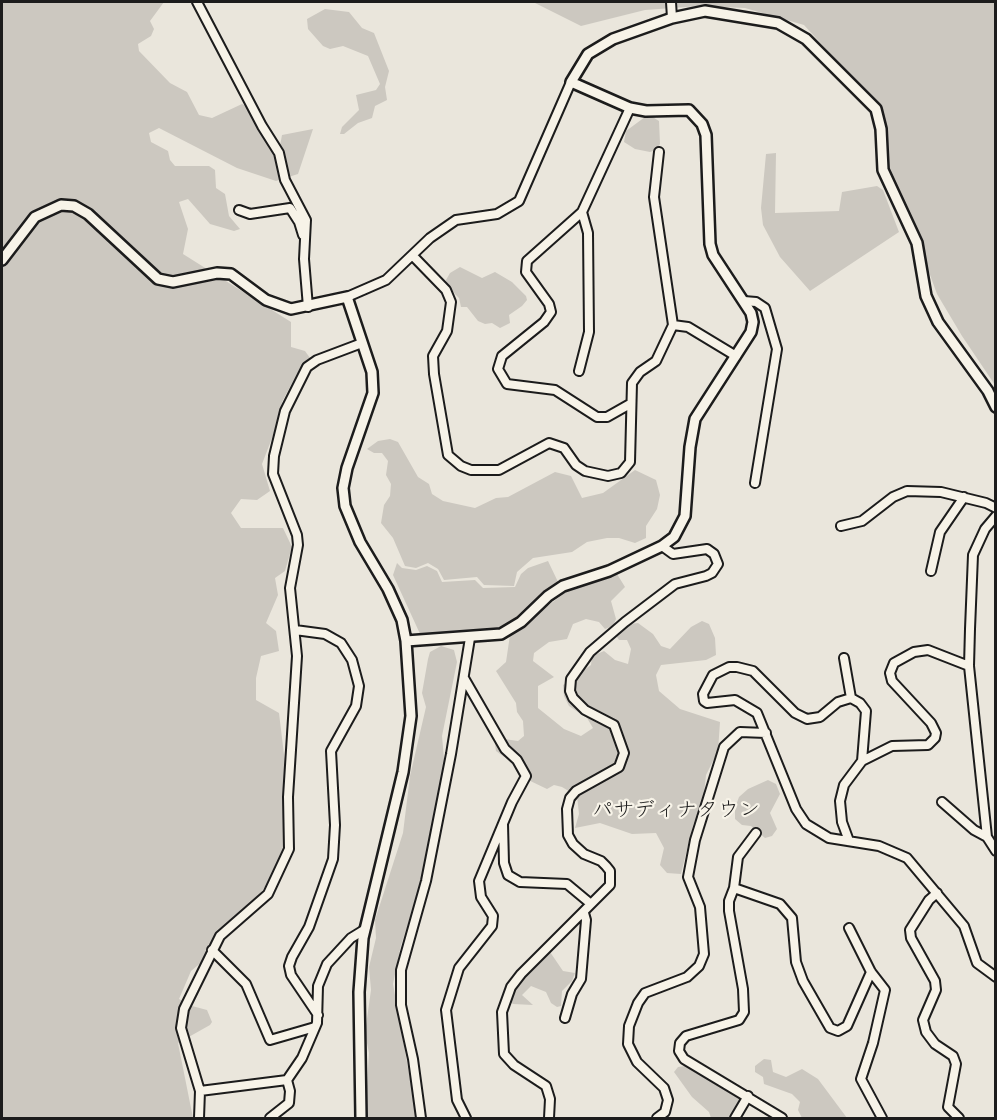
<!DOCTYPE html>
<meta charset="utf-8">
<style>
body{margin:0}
#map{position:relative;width:997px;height:1120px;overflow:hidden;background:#eae6dc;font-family:"Gochi Hand",sans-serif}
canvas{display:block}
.frame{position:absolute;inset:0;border:3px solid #1c1c1c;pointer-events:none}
</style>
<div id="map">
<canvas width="997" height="1120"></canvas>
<div class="frame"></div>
</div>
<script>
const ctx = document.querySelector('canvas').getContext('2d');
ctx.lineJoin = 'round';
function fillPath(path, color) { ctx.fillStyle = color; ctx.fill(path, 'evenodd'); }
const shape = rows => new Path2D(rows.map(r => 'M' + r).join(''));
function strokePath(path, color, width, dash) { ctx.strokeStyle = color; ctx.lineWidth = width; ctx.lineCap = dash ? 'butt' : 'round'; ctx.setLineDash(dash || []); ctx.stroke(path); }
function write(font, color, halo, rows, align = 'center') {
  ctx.font = font + ' "Gochi Hand","Klee One",sans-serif'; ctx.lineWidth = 4.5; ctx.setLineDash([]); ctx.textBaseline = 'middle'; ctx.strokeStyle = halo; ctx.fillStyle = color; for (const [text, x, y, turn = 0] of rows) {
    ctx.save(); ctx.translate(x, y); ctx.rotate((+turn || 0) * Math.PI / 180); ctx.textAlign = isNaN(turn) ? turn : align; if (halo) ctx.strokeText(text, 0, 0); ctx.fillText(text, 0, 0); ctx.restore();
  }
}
fillPath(shape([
 [2,2,164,2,150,21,154,29,151,36,138,44,139,51,170,83,187,92,199,115,212,118,242,104,248,107,270,150,280,146,282,135,313,129,298,174,276,181,237,168,159,128,149,133,151,142,168,151,170,160,175,166,209,166,215,170,216,188,225,194,229,216,240,229,234,231,210,224,188,199,179,202,188,229,183,254,291,322,291,347,305,351,310,358,300,368,282,402,279,420,262,464,270,491,257,500,241,499,231,513,241,528,283,528,292,547,285,571,275,578,278,595,266,623,276,631,279,651,261,656,256,678,256,700,279,713,285,763,286,852,273,877,252,903,221,930,203,961,191,971,179,999,192,1006,207,1010,212,1022,210,1025,178,1043,193,1118,2,1118],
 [533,2,995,2,995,385,962,336,937,294,903,201,887,175,871,114,847,72,804,25,745,8,700,6,645,10,581,26],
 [325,9,349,12,362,28,374,33,389,71,385,87,387,100,375,106,372,118,358,123,344,134,340,134,342,127,359,110,356,95,376,90,380,84,368,56,343,46,330,49,323,46,308,29,307,19],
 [651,116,659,121,660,144,656,150,650,152,635,149,624,142,626,131,645,117],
 [776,153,775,213,839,211,842,192,877,186,883,190,899,232,810,291,780,257,763,225,761,208,766,154],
 [460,267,482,278,495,272,512,282,526,296,527,300,522,306,509,315,510,323,500,328,492,323,485,324,478,321,467,307,461,307,459,298,447,286,446,280,450,273],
 [390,439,398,442,418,477,429,484,432,494,443,501,475,508,496,498,508,497,555,472,571,476,582,498,603,493,635,470,656,480,660,495,657,509,646,526,646,538,635,543,619,538,607,538,587,542,572,552,533,558,517,572,514,586,484,585,477,577,444,580,438,569,428,563,416,568,405,566,393,538,381,523,384,505,390,496,391,484,386,475,388,461,382,453,374,453,367,449,378,441],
 [548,561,559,584,507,627,475,632,421,636,393,575,397,563,402,568,416,570,427,566,437,571,442,582,475,580,483,588,515,587,521,574,528,568],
 [617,574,625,587,611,601,616,619,613,626,605,629,599,622,586,619,573,624,567,639,549,642,534,653,533,661,554,677,538,686,538,708,564,729,581,736,593,728,587,718,569,706,564,696,563,685,591,665,592,656,604,651,615,660,628,664,631,649,627,640,619,640,615,634,630,624,638,623,653,634,661,646,670,649,691,627,702,621,709,624,715,638,716,655,706,660,661,665,656,675,659,691,680,709,720,722,718,751,706,775,703,803,693,825,681,874,667,873,660,865,664,848,656,833,632,834,600,823,575,828,579,814,577,796,562,787,554,785,547,789,522,777,518,767,496,751,495,744,504,739,518,741,524,736,523,721,517,712,516,703,496,671,506,662,510,635,571,588],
 [441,646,454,650,457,662,442,736,445,770,419,891,401,945,393,984,417,1118,365,1118,369,1053,365,1033,371,990,369,967,376,938,375,920,403,833,410,776,426,707,422,693,428,659,430,652],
 [768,780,776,784,780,794,770,813,777,829,772,836,765,838,751,826,742,825,735,819,735,808,739,797,748,789],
 [550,952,563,971,575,973,572,981,562,991,561,1006,557,1007,551,1003,546,992,531,986,522,995,533,1005,513,1004,508,1000,514,987,542,955],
 [764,1059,771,1060,773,1072,786,1077,802,1069,818,1079,847,1118,802,1118,798,1110,800,1102,792,1094,764,1084,763,1077,755,1072,755,1066],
 [685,1066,718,1086,738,1093,741,1100,730,1118,711,1118,709,1112,692,1097,674,1072,678,1067]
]), '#ccc8c0');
const minor = shape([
 [197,2,262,126,279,153,285,180,306,220,304,259,308,307],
 [671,2,672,18],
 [659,152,654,197,673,325],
 [239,210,250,214,290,208,299,222,303,235],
 [413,256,446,290,451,302,447,331,433,356,434,374,448,455,461,466,471,470,499,470,549,443,564,448,576,465,585,471,608,476,621,473,630,462,632,383,640,372,656,361,673,325,688,327,736,356],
 [347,297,386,280,430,238,456,220,497,214,519,201,571,82],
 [744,301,756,302,765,308,777,349,755,483],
 [579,371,589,332,588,233,582,212],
 [630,404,607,417,597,417,555,390,507,384,498,369,502,356,544,322,551,312,549,304,526,272,527,261,582,212,630,108],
 [841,526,862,521,893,497,907,491,941,492,986,503,996,508],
 [931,571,940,532,964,497],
 [295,630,325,634,341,643,352,660,359,686,356,706,331,751,335,825,333,859,309,927,292,957,289,966,291,975,318,1015],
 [844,658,851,698,860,703,866,711,862,761,844,785,840,801,842,822,849,841],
 [464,678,505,749,517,760,526,776,512,802,479,881,481,897,493,916,492,926,459,968,446,1010,457,1100,466,1118],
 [851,698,838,702,820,717,807,719,795,713,753,671,737,667,729,667,713,675,703,694,704,701,707,703,735,700,757,713,796,809,806,824,829,838,879,846,907,858,964,926,977,963,996,977],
 [862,761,892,746,928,745,935,738,936,733,931,723,892,681,890,673,894,663,914,652,928,650,969,666],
 [942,802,974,830,987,837,996,851],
 [503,824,504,863,508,875,520,882,567,884,591,904],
 [987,837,969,666,970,629,973,555,985,529,996,516],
 [734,888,738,857,756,833],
 [937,893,929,900,910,930,911,938,935,981,936,990,923,1020,926,1032,935,1044,953,1056,956,1064,948,1107,959,1118],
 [849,928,871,972,885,990,873,1043,861,1079,882,1118],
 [212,950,246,984,270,1040,315,1027],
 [565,1018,572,994,581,979,586,920,584,913],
 [200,1091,287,1080,302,1058,317,1023,318,986,327,964,351,938,364,930],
 [199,1118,200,1091,181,1028,184,1009,220,936,268,894,289,849,288,797,297,656,290,588,298,545,297,535,273,474,274,456,285,411,307,367,317,360,362,343],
 [270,1118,289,1103,290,1091,287,1080],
 [421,1118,413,1059,401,1005,401,970,426,881,451,754,470,638],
 [549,1118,550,1099,546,1086,514,1065,504,1054,502,1012,511,987,521,974,610,885,610,871,606,866,601,861,584,854,573,844,568,835,567,809,570,798,576,791,619,767,624,753,614,725,585,710,573,698,570,691,571,679,590,652,625,622,675,584,706,576,712,573,718,564,714,554,707,549,673,554,662,546],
 [657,1118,665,1112,668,1100,664,1088,637,1062,628,1044,629,1026,638,1003,645,993,687,977,699,966,704,954,700,907,688,877,695,840,724,747,740,732,766,733],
 [735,1118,748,1096],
 [782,1118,684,1059,679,1051,680,1043,686,1036,739,1020,744,1012,743,989,729,911,729,901,734,888,780,904,792,918,796,962,803,981,830,1028,838,1031,847,1026,871,972]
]);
const tertiary = shape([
 [2,260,35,217,61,205,74,206,88,214,158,279,173,282,217,273,231,274,266,300,291,309,347,297,372,372,373,393,347,468,343,488,345,506,360,542,388,589,402,620,406,641,411,716,403,772,363,938,359,992,361,1118],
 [406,641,501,634,521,622,548,596,563,586,609,571,662,546,674,537,685,516,690,447,695,419,751,332,753,322,751,313,713,255,710,244,706,135,702,124,689,110,646,111,630,108,571,82,588,54,613,39,672,18,705,11,778,23,806,39,876,109,881,129,883,170,917,243,926,296,938,322,988,391,996,407]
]);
strokePath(minor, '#1c1c1c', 12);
strokePath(tertiary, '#1c1c1c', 14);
strokePath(minor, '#f7f3e8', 8);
strokePath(tertiary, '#f7f3e8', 9);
write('21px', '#1c1c1c', '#f7f3e8', [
 ["パサディナタウン",676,813]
]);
</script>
